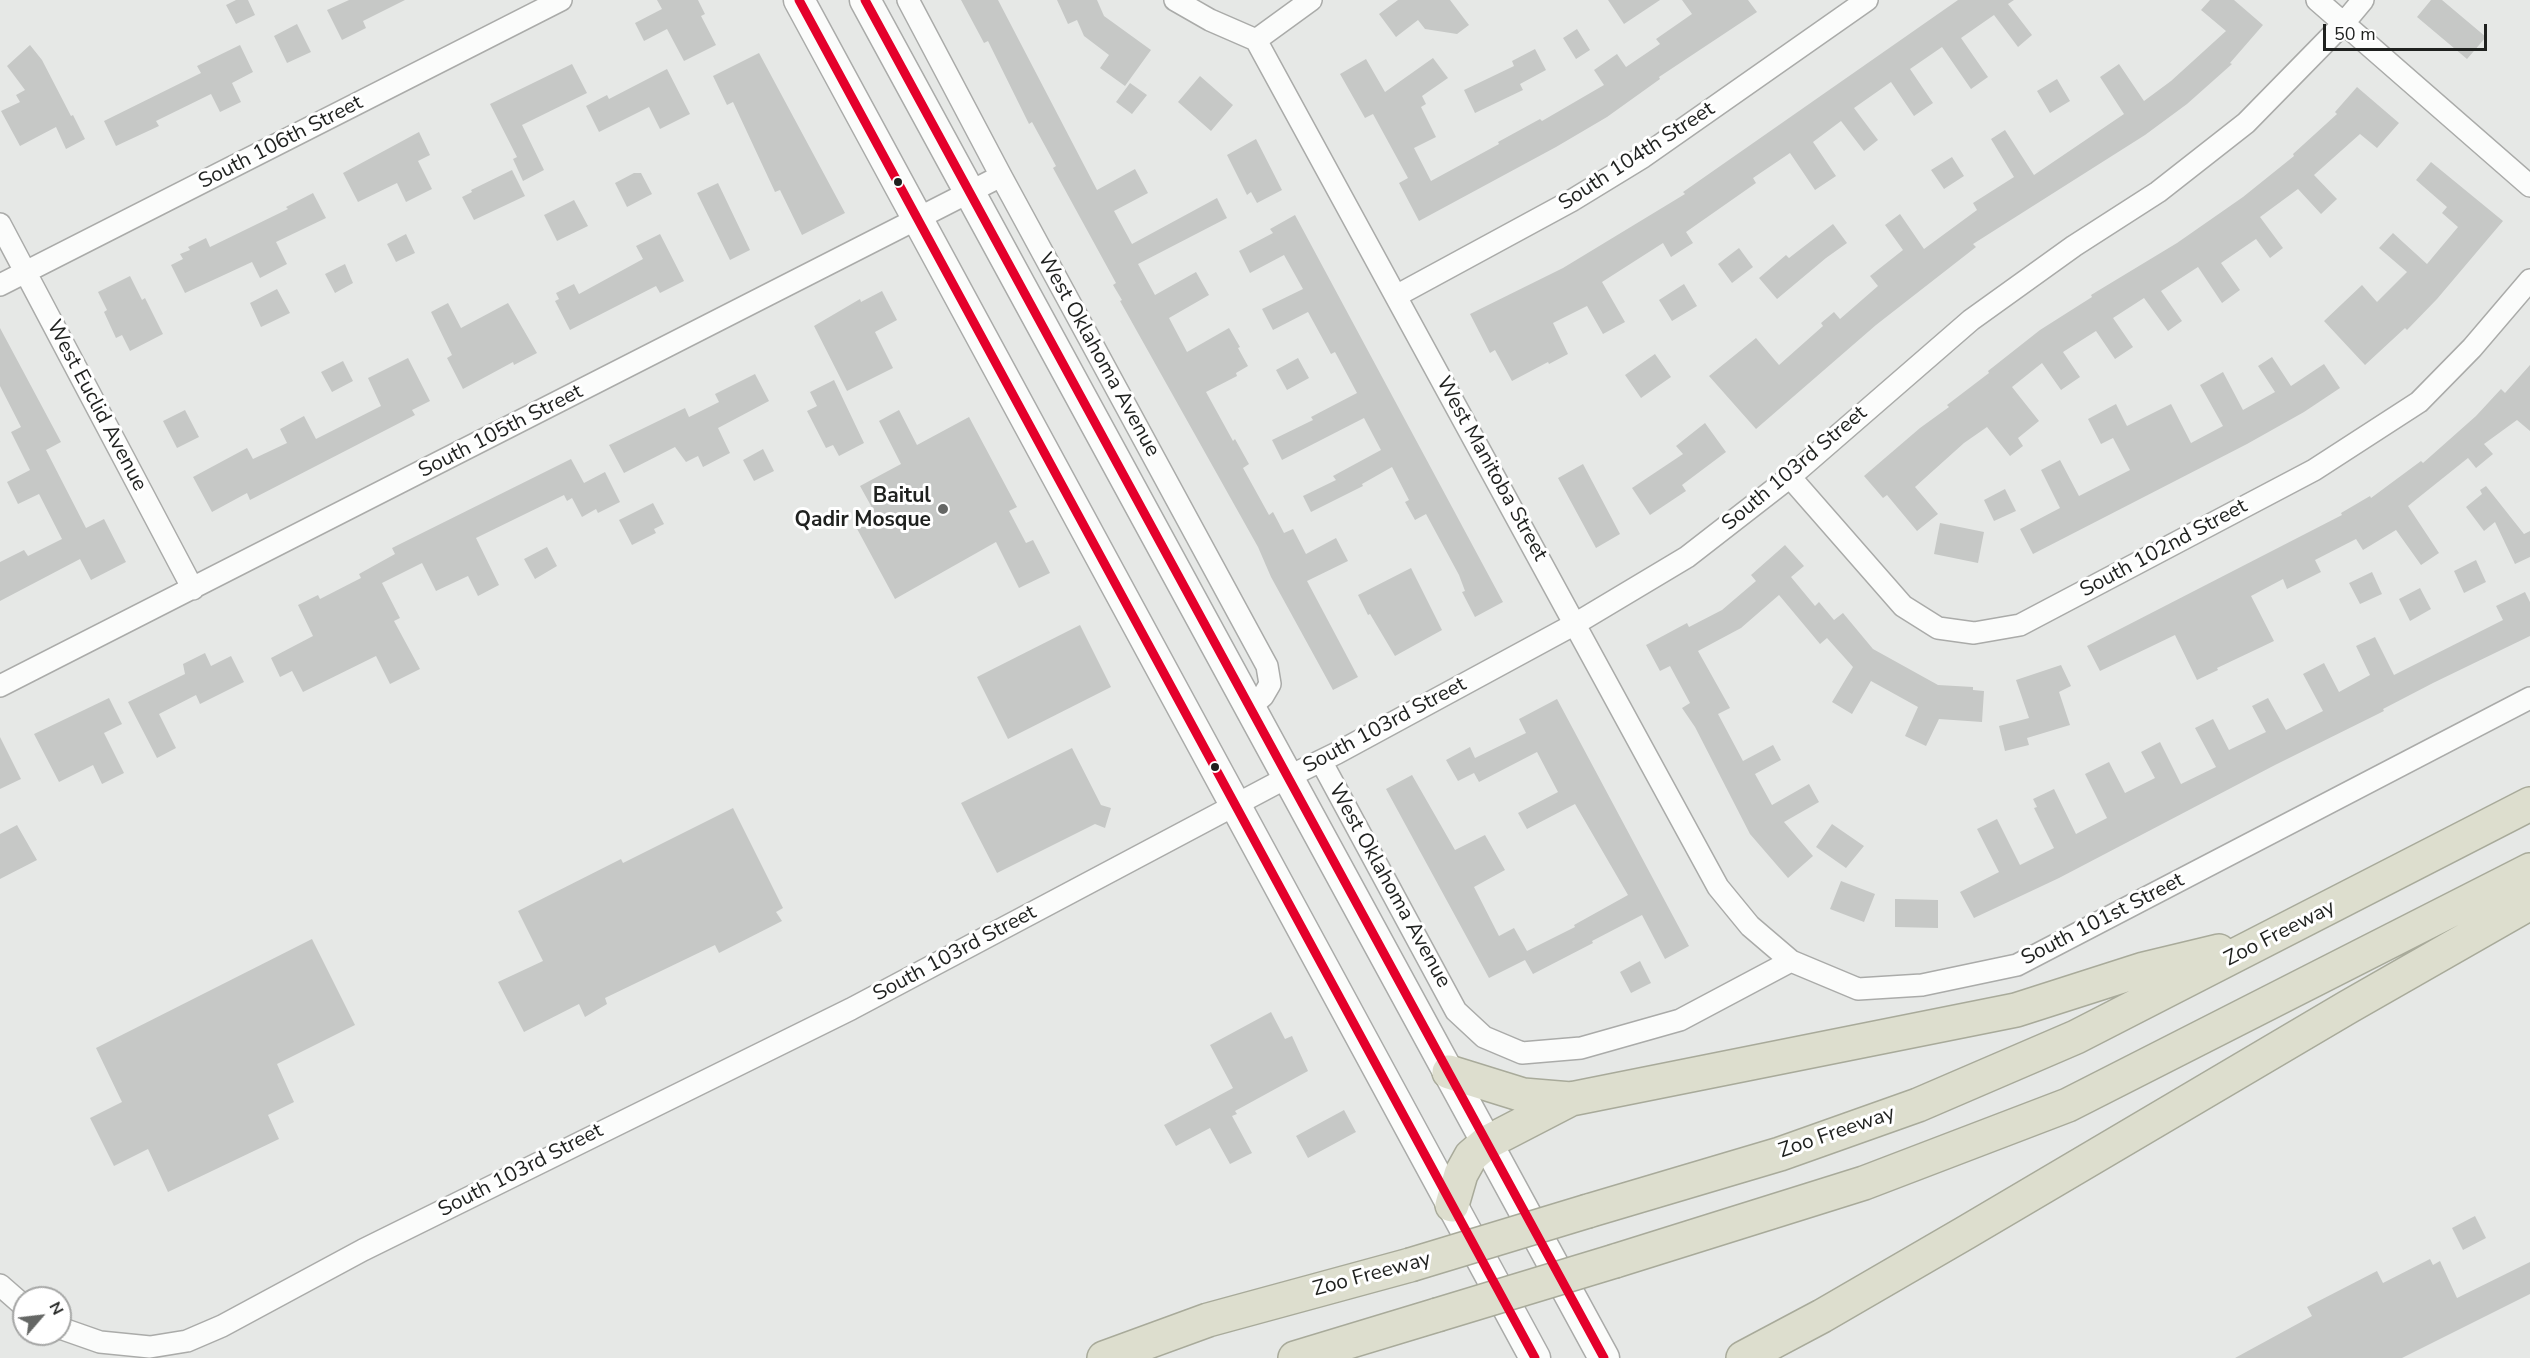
<!DOCTYPE html>
<style>
body{margin:0}
#map{position:relative;width:2530px;height:1358px;overflow:hidden;background:#e6e8e6;font-family:"Nunito Sans",sans-serif}
canvas{display:block}
.north{position:absolute;left:12px;top:1286px;width:60px;height:60px;box-sizing:border-box;background:#fff;border:2px solid #a5a6a5;border-radius:50%;rotate:62deg;font-size:16px;font-weight:700;line-height:24px;text-align:center;color:#1f211f}
.north::after{content:'';display:block;margin:auto;width:21px;height:27px;background:#656765;clip-path:polygon(50% 0,100% 100%,50% 72%,0 100%)}
.scale{position:absolute;left:2323px;top:24px;width:164px;height:27px;box-sizing:border-box;border:3px solid #1f211f;border-top:0;padding-left:8px;font-size:18px;line-height:21px;white-space:nowrap;color:#1f211f;-webkit-text-stroke:4px #fff;paint-order:stroke}
</style>
<div id="map">
<canvas width="2530" height="1358"></canvas>
<div class="north">N</div>
<div class="scale">50 m</div>
</div>
<script>
const ctx = document.querySelector('canvas').getContext('2d');
ctx.lineJoin = 'round';
function fillPath(path, color) { ctx.fillStyle = color; ctx.fill(path, 'evenodd'); }
const shape = rows => new Path2D(rows.map(r => 'M' + r).join(''));
function strokePath(path, color, width, dash) { ctx.strokeStyle = color; ctx.lineWidth = width; ctx.lineCap = dash ? 'butt' : 'round'; ctx.setLineDash(dash || []); ctx.stroke(path); }
function write(font, color, halo, rows, align = 'center') {
  ctx.font = font + ' "Nunito Sans",sans-serif'; ctx.lineWidth = 6; ctx.setLineDash([]); ctx.textBaseline = 'middle'; ctx.strokeStyle = halo; ctx.fillStyle = color; for (const [text, x, y, turn = 0] of rows) {
    ctx.save(); ctx.translate(x, y); ctx.rotate((+turn || 0) * Math.PI / 180); ctx.textAlign = isNaN(turn) ? turn : align; if (halo) ctx.strokeText(text, 0, 0); ctx.fillText(text, 0, 0); ctx.restore();
  }
}
fillPath(shape([
 [236,0,248,0,255,15,236,24,226,5],
 [349,0,405,0,363,21,366,28,342,40,327,10],
 [657,0,698,0,705,14,701,16,716,45,684,61,667,29,644,41,635,23,662,9],
 [961,0,998,0,1097,190,1135,169,1148,193,1114,211,1132,244,1217,198,1227,218,1138,264,1155,295,1196,272,1209,295,1169,318,1187,352,1229,328,1240,347,1238,348,1248,366,1236,373,1237,376,1206,392,1233,441,1235,439,1249,464,1243,468,1269,515,1273,512,1284,533,1293,529,1306,554,1336,538,1348,561,1307,581,1358,677,1333,690,1271,577,1258,547,1120,301,1122,300,1113,285,1116,283,1053,168,1056,166,1032,122,1029,124,988,41,984,43],
 [1057,0,1097,0,1104,16,1151,50,1125,86,1100,68,1109,55,1084,36,1077,20,1068,24],
 [1398,0,1450,0,1469,25,1457,34,1425,29,1418,20,1396,37,1379,14],
 [1608,0,1660,0,1624,24],
 [1682,0,1748,0,1757,12,1659,77,1660,79,1607,117,1556,147,1419,221,1399,183,1408,178,1373,114,1365,118,1340,74,1366,59,1385,92,1433,58,1448,78,1422,96,1426,104,1421,107,1436,137,1414,148,1431,181,1499,144,1498,142,1540,119,1542,121,1604,85,1594,70,1617,54,1626,67,1660,44,1656,39,1692,14],
 [1958,0,2014,0,2008,4,2032,35,2018,47,1994,15,1961,38,1988,77,1971,89,1942,47,1910,69,1933,103,1914,116,1891,82,1854,108,1878,140,1864,151,1841,121,1813,142,1836,176,1815,190,1790,153,1753,178,1756,183,1686,232,1693,243,1671,257,1663,243,1602,282,1625,322,1603,334,1587,306,1553,323,1568,354,1549,364,1548,362,1512,381,1495,350,1490,353,1470,314,1563,268,1685,194,1683,192],
 [2210,0,2234,0,2263,25,2230,63,2232,64,2187,104,2145,135,1973,244,1976,247,1876,325,1756,429,1709,376,1756,338,1779,365,1823,326,1821,323,1834,312,1840,319,1878,286,1870,276,1903,250,1885,225,1900,214,1924,249,1977,210,1973,203,2014,177,1991,139,2005,130,2034,175,2124,114,2100,77,2119,64,2144,101,2171,81,2226,31,2201,10],
 [2431,0,2442,0,2486,37,2467,59,2417,17],
 [297,24,311,52,287,63,274,36],
 [1577,29,1590,50,1576,59,1563,38],
 [30,45,42,60,71,116,73,115,85,139,66,149,56,127,20,146,1,111,20,102,16,95,25,90,7,66],
 [240,45,253,72,232,83,241,102,220,112,211,94,156,121,159,126,116,146,104,121,201,73,197,66],
 [1535,49,1546,70,1520,84,1523,90,1475,113,1464,90,1514,66,1512,61],
 [759,53,845,213,802,235,780,190,775,192,733,102,727,105,713,76],
 [572,64,587,93,522,125,544,170,523,181,513,159,517,157,490,104],
 [667,69,690,114,660,129,649,107,599,132,586,106,607,95,609,99],
 [1200,76,1233,105,1211,131,1178,102],
 [2057,79,2070,101,2050,113,2037,91],
 [1130,83,1147,95,1132,114,1116,102],
 [2357,87,2399,123,2377,148,2360,134,2314,175,2337,199,2321,214,2298,189,2260,217,2283,248,2270,258,2256,239,2221,263,2240,290,2222,303,2198,267,2161,291,2182,321,2168,331,2144,298,2113,318,2133,347,2115,359,2096,331,2063,352,2080,377,2061,390,2042,363,2012,387,2039,421,2018,438,2023,446,2010,456,1987,427,1964,443,1915,487,1938,514,1917,531,1887,495,1883,498,1864,476,1920,428,1949,407,1947,405,1989,373,1988,371,2040,330,2092,297,2091,295,2177,243,2243,197,2294,156,2293,154,2337,114,2335,112],
 [419,132,430,155,418,161,432,189,406,202,397,183,358,202,343,173],
 [1256,139,1282,190,1257,203,1251,192,1247,195,1227,155],
 [1952,157,1964,176,1944,189,1931,170],
 [2431,162,2503,221,2437,299,2407,330,2405,328,2365,365,2324,321,2362,285,2377,302,2407,272,2379,248,2393,233,2427,264,2458,227,2442,213,2447,207,2416,180],
 [512,170,525,196,474,220,462,197,472,192,471,190],
 [641,173,652,194,627,207,615,183,634,173],
 [718,183,750,250,730,260,697,193],
 [313,193,326,218,276,242,287,264,260,278,252,262,185,293,171,265,183,259,180,254,190,250,188,247,206,238,210,247,288,209,286,207],
 [574,200,588,226,557,241,544,215],
 [1295,215,1503,602,1475,617,1462,592,1465,591,1459,575,1426,514,1415,520,1405,502,1409,500,1392,467,1362,484,1363,486,1311,512,1303,496,1336,480,1333,476,1381,450,1364,418,1282,460,1272,440,1313,420,1311,417,1357,393,1335,352,1331,354,1308,312,1273,330,1262,309,1303,289,1284,255,1250,273,1239,251,1273,233,1270,229],
 [1833,224,1847,243,1826,258,1777,299,1759,278,1786,255,1789,258],
 [406,234,415,253,396,262,387,244],
 [660,234,684,281,660,293,656,286,570,330,555,301,559,299,556,293,574,284,579,294,643,259,636,246],
 [1739,248,1753,267,1732,283,1718,264],
 [345,264,353,283,335,293,325,274],
 [130,276,142,300,145,298,163,334,130,351,122,335,116,338,104,312,107,310,98,292],
 [1684,284,1697,306,1672,321,1659,300],
 [277,289,290,313,261,327,250,303],
 [882,291,897,320,875,332,893,368,847,391,814,326,860,299,861,302],
 [448,303,461,328,508,303,537,353,514,365,513,362,463,389,447,358,452,355,431,312],
 [0,328,61,442,46,450,86,528,104,519,126,562,91,580,80,559,0,601,0,562,24,550,28,556,62,539,39,494,18,504,7,482,30,470,11,432,21,427,0,386],
 [1655,354,1671,377,1641,398,1625,375],
 [2272,357,2291,386,2324,364,2340,388,2304,412,2247,444,2033,554,2020,529,2060,508,2041,470,2060,460,2079,496,2130,470,2113,438,2101,444,2088,419,2116,404,2127,426,2171,404,2191,443,2223,426,2200,385,2223,372,2243,410,2275,392,2258,366],
 [408,358,430,401,412,410,415,415,250,500,247,493,212,512,193,477,247,448,253,459,287,443,280,429,304,416,316,439,381,406,368,378],
 [1298,358,1309,378,1287,390,1276,370],
 [343,361,353,381,332,392,321,372],
 [2530,365,2530,431,2517,420,2484,444,2493,454,2476,468,2468,458,2408,506,2439,553,2421,565,2396,530,2363,550,2356,539,2315,560,2321,572,2287,589,2283,579,2251,596,2274,641,2217,668,2218,670,2197,680,2175,635,2100,671,2087,646,2342,515,2341,513,2370,496,2371,498,2421,461,2423,463,2476,416,2501,389,2505,393],
 [755,374,769,401,718,428,730,453,703,467,698,456,686,462,675,447,624,473,609,445,685,408,689,417,719,402,715,394],
 [834,380,864,443,839,456,833,445,826,448,807,411,817,406,810,392],
 [185,410,199,437,177,448,163,421],
 [899,410,917,445,969,417,1017,507,1009,511,1026,543,1033,540,1050,573,1019,588,996,542,895,599,855,525,875,513,860,486,901,464,879,421],
 [1705,423,1726,452,1682,485,1686,491,1650,515,1632,488,1683,454,1676,446],
 [763,449,774,471,754,481,743,460],
 [571,459,584,483,605,472,620,502,598,513,596,509,582,517,572,498,567,501,564,495,476,538,499,585,478,596,468,576,436,591,422,563,382,583,400,618,394,621,420,669,390,684,376,656,303,692,292,671,280,677,271,658,313,636,298,605,318,595,320,599,361,578,359,574,395,554,392,548],
 [1583,464,1620,534,1596,548,1558,478],
 [2486,486,2524,534,2530,531,2530,557,2515,564,2495,522,2484,531,2466,507,2482,494,2480,490],
 [2005,489,2016,511,1994,521,1984,500],
 [653,503,664,524,654,529,656,533,632,545,619,520],
 [1940,523,1984,532,1978,563,1934,554],
 [1785,545,1804,566,1791,577,1815,606,1819,602,1834,620,1843,613,1873,649,1938,685,1973,687,1973,690,1984,691,1982,722,1939,719,1926,746,1905,736,1918,707,1871,681,1852,714,1832,702,1853,667,1827,638,1820,644,1779,595,1741,628,1698,651,1730,708,1718,714,1743,761,1773,745,1781,760,1755,774,1772,805,1809,784,1819,802,1784,822,1813,856,1788,878,1750,834,1695,727,1682,708,1690,703,1670,666,1660,671,1646,645,1687,623,1689,627,1722,610,1756,581,1751,575],
 [547,547,557,566,535,579,524,559],
 [2476,560,2486,582,2464,593,2454,571],
 [1411,568,1442,630,1395,656,1370,614,1368,615,1358,595],
 [2372,572,2382,594,2360,604,2349,583],
 [2420,588,2431,609,2410,621,2399,599],
 [2525,592,2530,602,2530,636,2433,683,2383,709,2384,711,2275,765,2059,878,1974,918,1960,892,1999,872,1977,829,1997,819,2020,865,2054,848,2034,808,2037,807,2033,799,2054,789,2076,834,2107,818,2085,774,2109,762,2125,793,2155,778,2141,752,2160,742,2181,784,2216,767,2195,728,2213,719,2229,750,2266,732,2252,706,2268,698,2286,730,2323,711,2303,674,2324,663,2339,692,2370,675,2356,646,2375,637,2394,675,2503,620,2496,606],
 [1080,625,1111,687,1008,739,977,677],
 [205,653,211,666,231,656,244,682,200,704,196,695,159,714,176,748,157,758,128,702,185,674,183,664],
 [2061,665,2071,686,2059,692,2070,725,2027,738,2029,745,2005,751,1999,726,2029,718,2016,680],
 [109,698,122,724,104,733,124,773,102,784,93,765,59,782,34,734],
 [1557,699,1689,946,1665,959,1642,915,1592,941,1593,943,1533,974,1525,960,1489,978,1386,789,1412,775,1455,850,1485,835,1505,870,1474,887,1499,936,1514,928,1527,951,1575,927,1574,925,1628,895,1575,804,1527,829,1518,813,1558,792,1537,752,1479,782,1474,773,1458,781,1446,760,1470,747,1475,758,1526,733,1519,719],
 [0,737,21,779,0,789],
 [1072,748,1101,805,1111,808,1105,828,1095,824,997,873,961,803],
 [733,808,783,908,776,912,782,921,719,953,715,945,605,998,607,1004,585,1017,579,1004,524,1032,498,982,543,961,518,911,621,859,623,863],
 [1832,824,1864,846,1846,868,1816,847],
 [17,825,37,860,0,879,0,834],
 [1841,881,1875,894,1864,922,1830,909],
 [1895,899,1938,900,1938,928,1895,927],
 [312,939,355,1025,277,1064,294,1102,268,1115,279,1139,168,1192,148,1149,114,1166,90,1118,122,1102,96,1048],
 [1640,961,1651,983,1631,993,1620,972],
 [1271,1012,1285,1039,1292,1036,1308,1071,1235,1111,1237,1114,1232,1116,1252,1153,1230,1164,1210,1128,1176,1146,1164,1125,1233,1088,1210,1045],
 [1344,1110,1356,1132,1308,1158,1296,1136],
 [2475,1216,2486,1238,2463,1250,2452,1228],
 [2430,1259,2433,1265,2440,1261,2457,1298,2530,1262,2530,1294,2402,1358,2235,1358,2312,1316,2307,1307,2377,1271,2383,1283]
]), '#c6c8c6');
const minor = shape([
 [908,0,1001,176,1267,666,1270,684,1263,696,1250,707],
 [1175,0,1210,20,1256,40,1718,887,1750,926,1791,961],
 [2317,0,2530,186],
 [1256,40,1311,0],
 [0,224,193,589],
 [0,285,561,0],
 [1396,296,1571,201,1643,157,1867,0],
 [1790,477,1903,606,1938,628,1974,633,2020,625,2314,470,2419,402,2472,348,2530,280],
 [0,686,1001,176],
 [1321,761,1456,1011,1484,1037,1522,1053,1581,1048,1680,1020,1791,961,1858,989,1922,985,2017,965,2530,698],
 [0,1285,24,1306],
 [60,1328,100,1342,150,1347,187,1341,222,1326,363,1250,851,1009,1288,777,1337,753,1575,624,1687,557,1790,477,1971,320,2074,246,2158,192,2246,123,2343,24,2363,0]
]);
const secondary = shape([
 [799,0,1535,1358],
 [865,0,1604,1358]
]);
const motorway = shape([
 [1449,1072,1523,1095,1571,1099,2016,1010,2144,969,2219,951],
 [1452,1205,1461,1174,1471,1156,1486,1143,1571,1099],
 [1588,1211,1780,1154,1918,1105,2076,1037,2530,804],
 [1615,1261,1864,1183,2068,1105,2530,870],
 [1104,1358,1208,1320,1410,1265],
 [1295,1358,1437,1315],
 [1743,1358,1822,1316,1965,1233,2348,1007,2530,903]
]);
strokePath(minor, '#aaaba9', 24);
strokePath(secondary, '#aaaba9', 33);
strokePath(motorway, '#a8aa9a', 36);
strokePath(minor, '#fbfcfb', 21);
strokePath(secondary, '#fbfcfb', 30);
strokePath(motorway, '#dddece', 33);
const motorwayBridge = shape([
 [1410,1265,1588,1211],
 [1437,1315,1615,1261]
]);
strokePath(motorwayBridge, '#a8aa9a', 36, []);
strokePath(motorwayBridge, '#dddece', 33);
strokePath(shape([
 [799,0,1535,1358],
 [865,0,1604,1358]
]), '#e4002b', 9);
for (const [x, y, r, color] of [
 [898,182,5,"#1f211f"],
 [943,509,6,"#656765"],
 [1215,767,5,"#1f211f"]
]) { const dot = new Path2D(); dot.arc(x, y, r, 0, 2 * Math.PI); ctx.fillStyle = color; ctx.fill(dot); strokePath(dot, '#fff', 2); }
write('21px', '#1f211f', '#fff', [
 ["South 106th Street",281,143,-27],
 ["South 104th Street",1637,157,-33],
 ["West Oklahoma Avenue",1098,355,61],
 ["West Euclid Avenue",96,406,62],
 ["South 105th Street",501,432,-27],
 ["West Manitoba Street",1491,469,61],
 ["South 103rd Street",1795,469,-40],
 ["South 102nd Street",2164,549,-28],
 ["South 103rd Street",1385,726,-28],
 ["West Oklahoma Avenue",1389,886,61],
 ["South 101st Street",2103,920,-27],
 ["Zoo Freeway",2280,934,-27],
 ["South 103rd Street",955,954,-28],
 ["Zoo Freeway",1837,1133,-19],
 ["South 103rd Street",521,1171,-27],
 ["Zoo Freeway",1372,1275,-15]
]);
write('bold 21px', '#1f211f', '#fff', [
 ["Baitul",931,497],
 ["Qadir Mosque",931,521]
], 'right');
</script>
